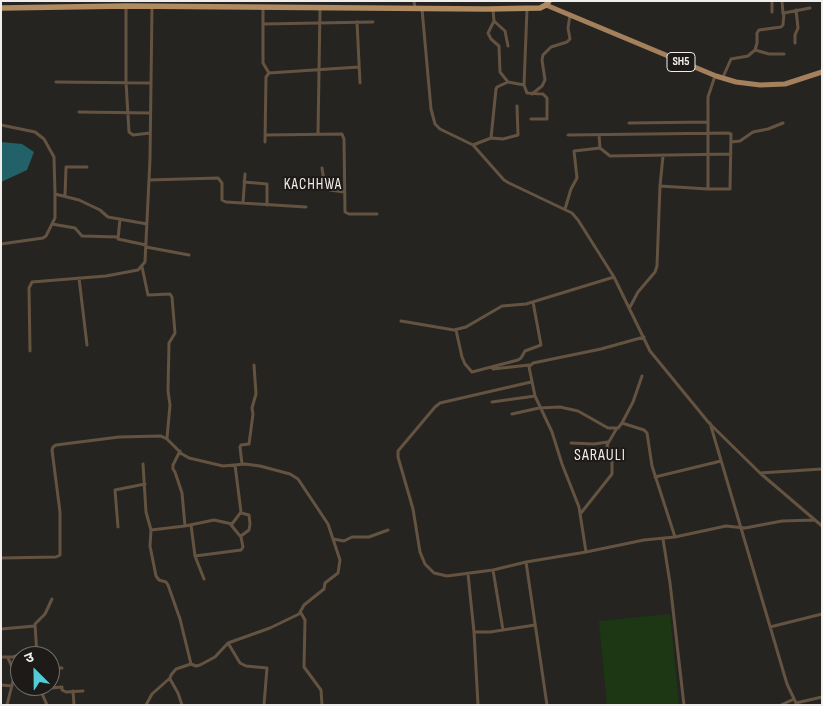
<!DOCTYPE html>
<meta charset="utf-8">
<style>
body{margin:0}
#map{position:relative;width:823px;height:706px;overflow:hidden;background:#262421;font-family:"Sofia Sans Condensed","Noto Sans Devanagari",sans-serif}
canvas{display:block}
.frame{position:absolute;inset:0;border:2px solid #f0eeec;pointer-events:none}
.north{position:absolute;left:10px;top:646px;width:50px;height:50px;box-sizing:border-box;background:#1d1a18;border:1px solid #716f6d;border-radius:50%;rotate:337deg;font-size:14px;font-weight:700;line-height:20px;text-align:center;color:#f0eeec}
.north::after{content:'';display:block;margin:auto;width:18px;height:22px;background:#52ccd6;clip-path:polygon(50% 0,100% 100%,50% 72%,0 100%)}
</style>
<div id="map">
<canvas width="823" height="706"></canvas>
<div class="frame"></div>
<div class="north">उ</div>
</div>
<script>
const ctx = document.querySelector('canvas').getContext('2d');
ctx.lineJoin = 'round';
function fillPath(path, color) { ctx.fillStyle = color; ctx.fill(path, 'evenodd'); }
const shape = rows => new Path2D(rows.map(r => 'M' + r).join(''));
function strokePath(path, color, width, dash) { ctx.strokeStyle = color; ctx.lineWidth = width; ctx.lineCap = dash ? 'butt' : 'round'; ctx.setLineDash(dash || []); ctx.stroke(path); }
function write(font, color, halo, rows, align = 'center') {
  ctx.font = font + ' "Sofia Sans Condensed",sans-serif'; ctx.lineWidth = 4; ctx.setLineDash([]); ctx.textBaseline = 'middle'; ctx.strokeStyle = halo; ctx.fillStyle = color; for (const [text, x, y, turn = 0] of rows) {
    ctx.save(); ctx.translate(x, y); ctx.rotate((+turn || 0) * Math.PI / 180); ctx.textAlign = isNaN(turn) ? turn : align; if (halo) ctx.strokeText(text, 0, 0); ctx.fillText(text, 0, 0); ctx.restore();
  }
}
fillPath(shape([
 [670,614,679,705,607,705,599,621]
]), '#1d3714');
fillPath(shape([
 [1,142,22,144,34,152,27,170,1,182]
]), '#236168');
strokePath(shape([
 [414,1,415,9],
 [782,1,783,14],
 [126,7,126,82,129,132,133,135,150,133],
 [263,8,263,63,269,73],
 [422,9,431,109,435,124,440,129,473,145,504,180,509,183,572,213,578,220,614,277,650,351,709,423,760,473,822,526],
 [527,9,524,85,527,93,543,94,547,98,547,119,531,119],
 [493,10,494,21,488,33,491,39,499,46,500,72,508,82,524,85],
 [772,12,772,1],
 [494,21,505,31,508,46],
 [357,22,360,83],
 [263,24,373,22],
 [795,43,795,35,798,28,796,10],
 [755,50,769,54,784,54],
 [723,77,731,59,748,56,755,50,757,43,757,33,759,30,781,27,783,25,784,13,810,8],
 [56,82,151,83],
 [532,94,542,86,545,80,542,60,543,55,551,47,567,42,570,39,568,28,570,15],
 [79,112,150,113],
 [629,123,708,122],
 [1,125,35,132,44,139,54,157,55,194,79,200,100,210,108,217,147,224],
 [318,134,320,9],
 [265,135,342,134,344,139,345,212,349,214,377,214],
 [568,135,728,133,731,134,730,189,708,189,660,186],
 [599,135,600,148,610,156,731,154],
 [491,138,503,139,518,135,517,106],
 [265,142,266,77,269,73,359,67],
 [731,142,740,141,753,132,768,129,783,123],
 [473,145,491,138,496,89,497,87,508,82],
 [322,168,325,187,330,190,344,192],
 [149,180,218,178,222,183,222,200,226,202,306,207],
 [244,182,267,184,267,205],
 [708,189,708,97,715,76],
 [65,196,66,167,87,167],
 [243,203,245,174],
 [565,209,571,189,577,178,574,151,600,148],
 [120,219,118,239,146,245],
 [52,224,75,228,82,236,118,237],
 [1,244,43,238,46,236,55,218,55,194],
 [146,247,189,255],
 [142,267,148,295,170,294,172,297,175,333,169,343,168,391,170,405,167,438],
 [79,278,87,345],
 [630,307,638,292,655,272,657,266,660,186,663,156],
 [401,321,454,330,466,327,502,306,526,304,614,277],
 [456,330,462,357,465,364,472,372,518,360,521,358,525,351,541,345,533,302],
 [30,351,29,288,32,282,106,276,138,270,145,262,150,159,152,7],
 [493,369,529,365],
 [531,382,440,403,435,407,398,451,398,457,413,509,420,552,425,564,434,573,447,576,493,570,526,562,586,552,644,540,675,537,726,526,745,528,782,521,815,520],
 [492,402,535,396],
 [512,414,539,408,560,407,578,411,608,428,618,428,622,423,633,402,642,376],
 [622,423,644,430,647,433,652,466,675,537],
 [710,423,787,684,796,703,822,697],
 [571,443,594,444,608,442],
 [180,451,173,465,173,469,175,472,182,493,185,526],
 [143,464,146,512,151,530,150,546,156,576,159,580,166,582,168,585,180,619,191,664],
 [242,464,240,447,241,445,249,444,253,414,252,408,256,394,254,365],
 [760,473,822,469],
 [655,477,721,461],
 [241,513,249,515,250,524,249,530,241,536],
 [581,513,612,474,612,462,607,445,617,428],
 [191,525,195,556,204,579],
 [118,527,115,490,145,484],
 [151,530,185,526,214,520,232,524,241,512,235,465],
 [333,539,344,541,352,537,369,537,388,530],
 [663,539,670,583,684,705],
 [586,552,579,507,562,464,552,432,535,396,529,367,533,363,601,349,644,337],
 [195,556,241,550,243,547,241,537,231,525],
 [1,558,56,557,60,555,60,512,52,450,53,447,56,445,119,437,161,436,167,439,182,454,189,458,223,466,245,464,260,466,290,474,298,479,328,524,340,560,338,573,325,583,324,589,304,605,299,614,270,628,228,643,215,657,200,665,196,666,191,664,176,669,171,675,170,678,152,694,146,705],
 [526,562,547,705],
 [493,570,503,630],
 [468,574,474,632,478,705],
 [301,613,305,620,304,667,321,690,322,705],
 [770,627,822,614],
 [1,629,35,626],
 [474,632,490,632,535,625],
 [228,643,240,663,246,666,267,668,264,705],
 [37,656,35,624,45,614,52,599],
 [1,657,13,657,36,649],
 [8,658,15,673],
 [50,668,62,668],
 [170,679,178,693,182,705],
 [1,685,12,686],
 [37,686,38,688,40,689,47,705],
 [40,689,62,687,62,690,66,692,83,691],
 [73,691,74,705],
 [7,705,15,673,17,671,20,671],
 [781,705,794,699]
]), '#645341', 3);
strokePath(shape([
 [546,5,716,76,736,82,760,85,785,84,822,72]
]), '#a4815c', 5);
strokePath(shape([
 [1,8,126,6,486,9,540,8,546,5,549,1]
]), '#b08a61', 5.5);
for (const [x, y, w] of [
 [681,62,28]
]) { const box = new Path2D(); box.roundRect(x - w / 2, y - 9.5, w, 19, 4); ctx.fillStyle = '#1d1a18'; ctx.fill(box); strokePath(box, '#f0eeec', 1); }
write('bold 12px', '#f0eeec', null, [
 ["SH5",681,62]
]);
ctx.letterSpacing = '1px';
write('15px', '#f0eeec', '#1d1a18', [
 ["KACHHWA",313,185]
]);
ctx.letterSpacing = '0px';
ctx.letterSpacing = '1px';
write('16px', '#f0eeec', '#1d1a18', [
 ["SARAULI",600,456]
]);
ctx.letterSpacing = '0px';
</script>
